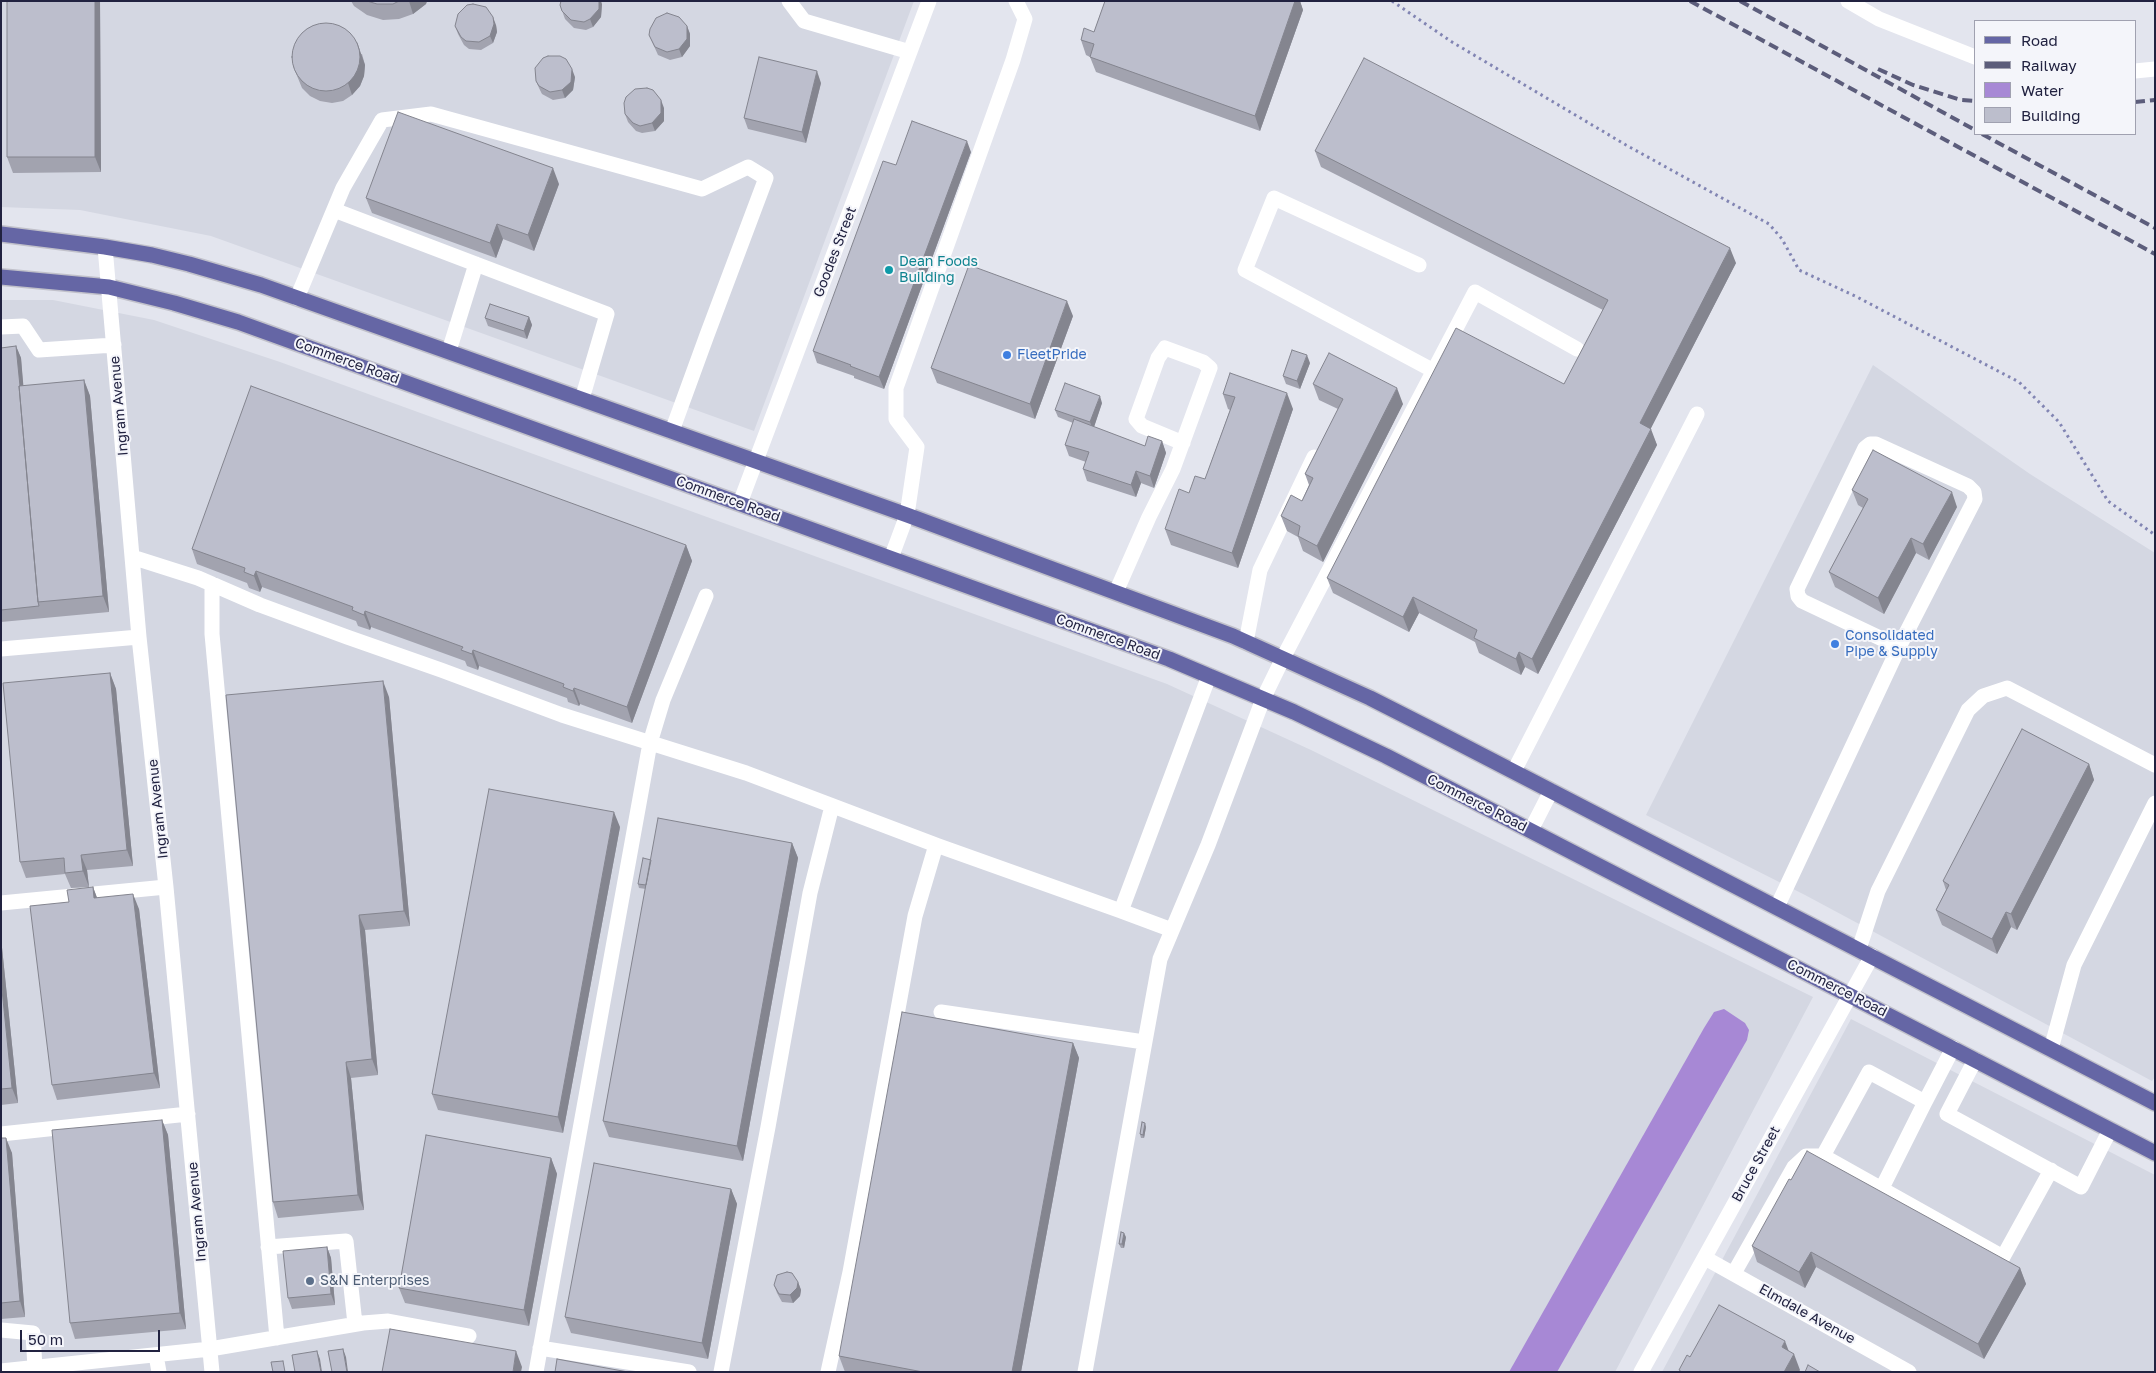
<!DOCTYPE html>
<style>
body{margin:0}
#map{position:relative;width:2156px;height:1373px;overflow:hidden;background:#e3e5ee;font-family:"Golos Text",sans-serif}
canvas{display:block}
.frame{position:absolute;inset:0;border:2px solid #212240;pointer-events:none}
.legend{position:absolute;left:1974px;top:20px;width:162px;height:115px;box-sizing:border-box;background:#f4f5fa;border:1px solid #a0a1b0;margin:0;padding:6px 9px;list-style:none;font-size:15px;color:#212240}
.legend li{display:flex;align-items:center;gap:10px;height:25px}
.legend b{width:25px;border:1px solid #a0a1b0}
.scale{position:absolute;left:20px;top:1330px;width:140px;height:22px;box-sizing:border-box;border:2px solid #212240;border-top:0;padding-left:6px;font-size:15px;line-height:18px;white-space:nowrap;color:#212240;-webkit-text-stroke:4px #f4f5fa;paint-order:stroke}
</style>
<div id="map">
<canvas width="2156" height="1373"></canvas>
<div class="frame"></div>
<ul class="legend">
<li><b style="height:6px;background:#6566a5"></b>Road</li>
<li><b style="height:6px;background:#5c5d7b"></b>Railway</li>
<li><b style="height:14px;background:#a788d5"></b>Water</li>
<li><b style="height:14px;background:#bcbecc"></b>Building</li>
</ul>
<div class="scale">50 m</div>
</div>
<script>
const ctx = document.querySelector('canvas').getContext('2d');
ctx.lineJoin = 'round';
function fillPath(path, color) { ctx.fillStyle = color; ctx.fill(path, 'evenodd'); }
const shape = rows => new Path2D(rows.map(r => 'M' + r).join(''));
function strokePath(path, color, width, dash) { ctx.strokeStyle = color; ctx.lineWidth = width; ctx.lineCap = dash ? 'butt' : 'round'; ctx.setLineDash(dash || []); ctx.stroke(path); }
function write(font, color, halo, rows, align = 'center') {
  ctx.font = font + ' "Golos Text",sans-serif'; ctx.lineWidth = 4; ctx.setLineDash([]); ctx.textBaseline = 'middle'; ctx.strokeStyle = halo; ctx.fillStyle = color; for (const [text, x, y, turn = 0] of rows) {
    ctx.save(); ctx.translate(x, y); ctx.rotate((+turn || 0) * Math.PI / 180); ctx.textAlign = isNaN(turn) ? turn : align; if (halo) ctx.strokeText(text, 0, 0); ctx.fillText(text, 0, 0); ctx.restore();
  }
}
fillPath(shape([
 [1,1,914,1,754,431,211,236,80,210,1,207],
 [1,300,53,300,154,320,280,362,1167,684,1311,750,1813,997,1615,1372,1,1372],
 [1873,365,2030,474,2155,553,2155,1077,2152,1081,1805,895,1646,815],
 [1851,1019,2155,1175,2155,1372,1662,1372]
]), '#d4d7e2');
fillPath(shape([
 [1724,1009,1745,1023,1749,1030,1747,1040,1557,1372,1509,1372,1704,1028,1714,1012]
]), '#a788d5');
const major = shape([
 [1,234,105,247,152,255,189,264,261,285,907,515,1233,636,1370,698,1437,732,2155,1103],
 [1,277,109,287,174,303,238,322,1169,659,1294,712,1386,756,2155,1153]
]);
strokePath(major, '#c1c1ca', 18);
strokePath(shape([
 [1392,1,1452,42,1626,145,1769,224,1782,239,1799,270,1857,297,2019,382,2059,422,2108,501,2155,535]
]), '#8285b3', 3, [2.5, 4]);
strokePath(shape([
 [789,1,804,21,910,52],
 [1848,1,1879,19,1975,57],
 [2135,71,2155,69],
 [334,210,607,314,582,399],
 [105,247,139,637,166,887,212,1372],
 [1419,265,1274,198,1245,270,1434,371],
 [297,298,343,188,382,120,431,114,702,189,748,167,766,178,707,335,672,431],
 [1,327,23,326,39,350,114,345],
 [449,351,476,264],
 [740,503,929,1],
 [132,557,198,578,260,605,347,637,441,670,562,715,746,773,936,845],
 [891,558,907,515,917,447,896,419,896,388,1013,60,1025,19,1016,1],
 [212,584,212,634,277,1338],
 [1116,592,1149,517,1173,469,1210,368,1203,362,1165,348,1158,358,1136,419,1142,426,1183,443],
 [1246,642,1260,570,1314,457],
 [1,649,139,637],
 [1514,771,1697,414],
 [1531,830,1551,791],
 [1,903,166,887],
 [1777,907,1899,647,1975,499,1974,492,1968,486,1876,444,1870,444,1865,448,1797,589,1798,596,1802,601,1899,647],
 [1121,911,1172,930],
 [1859,949,1878,891,1888,871,1968,710,1983,696,2007,688,2155,765],
 [941,1012,1144,1042],
 [2051,1049,2074,965,2155,803],
 [1975,1060,1947,1114,2081,1187,2110,1130],
 [1,1134,188,1114],
 [1823,1156,1869,1072,1925,1102,1953,1048],
 [1882,1188,1925,1102],
 [268,1247,346,1241,355,1324],
 [1705,1258,1909,1372],
 [1734,1273,1794,1167,1806,1156,1823,1156,2003,1257,2051,1170],
 [1,1330,33,1333,35,1368],
 [540,1348,689,1372],
 [156,1355,159,1372],
 [1,1371,210,1349,363,1323,388,1321,469,1336],
 [536,1372,650,743,663,700,706,596],
 [721,1372,768,1127,810,893,832,806],
 [828,1372,850,1272,915,916,936,845,1121,911,1209,676],
 [1085,1372,1160,959,1208,845,1263,699,1283,658,1475,292,1577,349],
 [1641,1372,1872,956]
]), '#fff', 15);
strokePath(major, '#6566a5', 15);
strokePath(shape([
 [1690,1,2155,254],
 [1740,1,1975,130],
 [1878,69,1913,85,1961,100,1975,101],
 [2135,102,2155,100],
 [1982,134,2155,228]
]), '#5c5d7b', 4, [10, 5]);
fillPath(shape([
 [7,1,100,1,101,172,13,173,7,157],
 [351,1,427,1,426,4,413,14,399,19,383,20,367,15,354,6],
 [1105,1,1300,1,1303,10,1260,131,1096,72,1090,57,1086,55,1081,40,1094,32],
 [602,4,601,17,593,27,586,30,574,28,565,19,560,5],
 [496,25,497,32,493,43,481,50,469,49,464,45,458,34,455,26],
 [687,26,690,34,690,46,682,57,670,60,658,55,649,35],
 [362,54,365,65,364,76,360,86,352,95,343,101,332,103,320,101,310,96,302,88,293,66],
 [575,77,573,90,565,98,553,100,542,94,539,88,536,81],
 [821,83,806,143,748,129,744,118],
 [664,108,664,121,655,131,642,133,636,131,628,122,625,114],
 [1315,151,1736,263,1650,429,1657,445,1538,674,1525,667,1521,675,1479,653,1475,642,1419,613,1409,632,1333,593,1327,578,1564,384,1603,310,1321,167],
 [971,152,884,389,854,378,854,376,817,363,813,351,896,165],
 [559,184,534,251,503,239,496,258,372,213,366,198],
 [1073,316,1035,419,937,383,931,368],
 [529,317,532,325,527,339,488,326,485,318],
 [16,346,21,358,23,386,84,380,90,396,109,612,1,622,1,348],
 [1310,363,1300,389,1286,384,1283,376],
 [1313,384,1403,404,1323,562,1303,551,1298,537,1287,531,1281,516,1302,501,1309,485,1305,474,1338,409,1319,400],
 [1223,394,1293,409,1238,568,1171,545,1165,529,1205,479,1230,410,1228,409],
 [1102,403,1094,427,1145,446,1162,441,1166,453,1154,488,1141,483,1136,497,1087,481,1083,469,1086,462,1069,456,1065,445,1073,423,1058,417,1055,410],
 [1852,490,1957,507,1929,560,1916,553,1884,614,1835,587,1829,572,1863,508,1858,505],
 [686,545,692,561,632,723,580,704,579,706,568,702,567,698,479,666,478,670,467,666,465,661,371,627,370,630,358,626,356,621,262,587,260,592,249,588,247,583,197,564,192,549],
 [110,673,116,689,133,866,87,870,89,887,71,888,65,874,26,878,20,862],
 [389,697,410,926,365,930,378,1075,351,1078,364,1210,278,1218,273,1202],
 [2089,764,2094,780,2017,930,2011,927,1997,954,1942,925,1936,910,1946,890,1943,881],
 [620,827,563,1133,438,1110,432,1094],
 [792,843,798,858,743,1161,609,1137,603,1121,646,889,639,888,638,884,651,860],
 [93,887,97,898,139,909,160,1088,57,1100,52,1085,69,902],
 [1,938,18,1103,1,1105],
 [1073,1043,1079,1058,1021,1372,845,1372,839,1356],
 [162,1120,168,1135,186,1329,75,1339,70,1323],
 [1146,1127,1144,1138,1141,1138,1140,1134],
 [1,1138,12,1153,25,1317,1,1319],
 [551,1158,557,1174,529,1326,405,1303,399,1288],
 [731,1189,737,1204,708,1359,571,1333,565,1317],
 [1126,1237,1124,1248,1121,1248,1119,1244],
 [1752,1246,2020,1268,2026,1284,1984,1359,1816,1267,1805,1288,1757,1262],
 [327,1247,331,1258,335,1305,292,1309,288,1298],
 [798,1282,801,1290,800,1296,793,1303,782,1302,777,1293,774,1285]
]), '#a2a3af');
fillPath(shape([
 [95,1,100,1,101,172,95,157],
 [409,1,427,1,426,4,413,14],
 [599,1,601,1,602,4,601,17,593,27,590,19],
 [1295,1,1300,1,1303,10,1260,131,1255,116],
 [493,17,496,25,497,32,493,43,490,36],
 [687,26,690,34,690,46,682,57,679,49],
 [357,42,365,65,364,76,360,86,352,95,348,83],
 [572,69,575,77,573,90,565,98,562,90],
 [817,71,821,83,806,143,802,132],
 [661,100,664,108,664,121,655,131,652,123],
 [967,141,971,152,884,389,879,377],
 [553,168,559,184,534,251,528,235],
 [497,224,503,239,496,258,490,243],
 [1730,248,1736,263,1646,438,1640,423],
 [1067,301,1073,316,1035,419,1030,404],
 [529,317,532,325,527,339,524,331],
 [16,346,21,358,42,602,39,602],
 [1307,355,1310,363,1300,389,1297,381],
 [84,380,90,396,109,612,103,596],
 [1397,388,1403,404,1323,562,1317,546],
 [1287,393,1293,409,1238,568,1232,553],
 [1100,396,1102,403,1093,430,1090,422],
 [1651,429,1657,445,1538,674,1532,659],
 [1162,441,1166,453,1154,488,1150,476],
 [1136,471,1141,483,1136,497,1131,485],
 [1952,492,1957,507,1929,560,1923,544],
 [1911,538,1916,553,1884,614,1878,598],
 [686,545,692,561,632,723,627,707],
 [256,571,262,587,260,592,254,576],
 [1413,597,1419,613,1409,632,1403,617],
 [365,611,371,627,370,630,364,615],
 [473,650,479,666,478,670,472,654],
 [1519,652,1525,667,1521,675,1516,659],
 [110,673,116,689,133,866,127,850],
 [383,681,389,697,410,926,404,911],
 [574,688,580,704,579,706,573,691],
 [2089,764,2094,780,2017,930,2011,914],
 [614,812,620,827,563,1133,558,1117],
 [792,843,798,858,743,1161,737,1146],
 [81,855,87,870,89,887,83,871],
 [93,887,99,903,94,898],
 [133,894,139,909,160,1088,154,1073],
 [2006,912,2011,927,1997,954,1992,939],
 [359,915,365,930,378,1075,372,1059],
 [1,938,18,1103,12,1088,1,980],
 [1073,1043,1079,1058,1021,1372,1012,1372],
 [346,1062,351,1078,364,1210,358,1195],
 [162,1120,168,1135,186,1329,180,1313],
 [1145,1123,1146,1127,1144,1138,1143,1135],
 [6,1138,12,1153,25,1317,20,1301],
 [551,1158,557,1174,529,1326,524,1310],
 [731,1189,737,1204,708,1359,702,1343],
 [1124,1233,1126,1237,1124,1248,1122,1244],
 [327,1247,331,1258,335,1305,331,1294],
 [1811,1252,1816,1267,1805,1288,1799,1272],
 [2020,1268,2026,1284,1984,1359,1978,1344],
 [798,1282,801,1290,800,1296,793,1303,790,1295],
 [1785,1341,1791,1357,1782,1347],
 [343,1349,346,1357,348,1372,347,1372],
 [317,1351,320,1359,322,1372,321,1372],
 [516,1351,522,1367,521,1372,513,1372],
 [1794,1354,1800,1370,1799,1372,1784,1372]
]), '#84858f');
const building = shape([
 [7,1,95,1,95,157,7,157,7,1],
 [367,1,399,1,393,4,377,4,367,1],
 [561,1,599,1,599,9,590,19,584,22,571,20,562,11,560,5,561,1],
 [1105,1,1295,1,1255,116,1090,57,1094,44,1081,40,1084,28,1094,32,1105,1],
 [473,4,486,7,493,17,494,24,490,36,479,42,466,41,461,37,455,26,458,14,467,5,473,4],
 [667,13,679,17,687,26,687,39,679,49,667,52,655,47,649,35,650,29,656,18,667,13],
 '292 57a34 34 0 1 1 68 0a34 34 0 1 1-68 0Z',
 [548,56,560,56,566,59,572,69,571,82,562,90,550,92,539,86,536,81,535,68,543,58,548,56],
 [759,57,817,71,802,132,744,118,759,57],
 [1364,58,1730,248,1640,423,1651,429,1532,659,1519,652,1516,659,1474,638,1477,630,1413,597,1403,617,1327,578,1456,328,1564,384,1608,300,1315,151,1364,58],
 [647,88,653,90,661,100,661,113,652,123,640,126,633,123,625,114,624,103,626,97,635,89,647,88],
 [398,112,553,168,528,235,497,224,490,243,366,198,398,112],
 [912,121,967,141,879,377,850,366,851,365,813,351,883,161,896,165,912,121],
 [969,265,1067,301,1030,404,931,368,969,265],
 [490,304,529,317,524,331,485,318,490,304],
 [16,346,20,386,19,386,38,602,39,606,1,610,1,348,16,346],
 [1292,350,1307,355,1297,381,1283,376,1292,350],
 [1329,353,1397,388,1317,546,1298,536,1300,526,1281,516,1291,495,1302,501,1313,478,1305,474,1343,399,1313,384,1329,353],
 [1230,373,1287,393,1232,553,1165,529,1179,489,1189,493,1195,476,1205,479,1235,397,1223,394,1230,373],
 [84,380,103,596,38,602,19,386,84,380],
 [1065,383,1100,396,1090,422,1055,410,1065,383],
 [251,386,686,545,627,707,574,688,573,691,563,687,564,684,473,650,472,654,461,650,463,647,365,611,364,615,352,610,353,607,256,571,254,576,244,572,245,568,192,549,251,386],
 [1074,419,1145,446,1148,436,1162,441,1150,476,1136,471,1131,485,1083,469,1089,452,1065,445,1074,419],
 [1873,450,1952,492,1923,544,1911,538,1878,598,1829,572,1868,499,1852,490,1873,450],
 [110,673,127,850,81,855,83,871,65,873,64,858,20,862,3,683,110,673],
 [383,681,404,911,359,915,372,1059,346,1062,358,1195,273,1202,226,695,383,681],
 [2022,729,2089,764,2011,914,2006,912,1992,939,1936,910,1949,885,1943,881,2022,729],
 [489,789,614,812,558,1117,432,1094,489,789],
 [658,818,792,843,737,1146,603,1121,658,818],
 [643,858,651,860,646,885,638,884,643,858],
 [93,887,94,898,133,894,154,1073,52,1085,30,906,69,902,67,890,93,887],
 [1,980,12,1088,1,1089,1,980],
 [902,1012,1073,1043,1012,1372,923,1372,839,1356,902,1012],
 [162,1120,180,1313,70,1323,52,1130,162,1120],
 [1142,1122,1145,1123,1143,1135,1140,1134,1142,1122],
 [426,1135,551,1158,524,1310,399,1288,426,1135],
 [1,1138,6,1138,20,1301,1,1303,1,1138],
 [1807,1151,2020,1268,1978,1344,1811,1252,1799,1272,1752,1246,1789,1179,1791,1180,1807,1151],
 [594,1163,731,1189,702,1343,565,1317,594,1163],
 [1121,1232,1124,1233,1122,1244,1119,1244,1121,1232],
 [327,1247,331,1294,288,1298,283,1251,327,1247],
 [787,1272,792,1273,798,1282,797,1288,790,1295,779,1294,774,1285,777,1275,787,1272],
 [1719,1305,1785,1341,1782,1347,1794,1354,1784,1372,1682,1372,1679,1370,1687,1355,1690,1357,1719,1305],
 [390,1329,516,1351,513,1372,382,1372,390,1329],
 [343,1349,347,1372,332,1372,328,1351,343,1349],
 [317,1351,321,1372,295,1372,292,1355,317,1351],
 [557,1359,628,1372,555,1372,557,1359],
 [283,1361,285,1372,273,1372,271,1362,283,1361],
 [1808,1365,1820,1372,1805,1372,1808,1365]
]);
fillPath(building, '#bcbecc');
strokePath(building, '#84858f', 1);
for (const [x, y, r, color] of [
 [889,270,5,"#0f9aa8"],
 [1007,355,5,"#3f7fe0"],
 [1835,644,5,"#3f7fe0"],
 [310,1281,5,"#5c6f8a"]
]) { const dot = new Path2D(); dot.arc(x, y, r, 0, 2 * Math.PI); ctx.fillStyle = color; ctx.fill(dot); strokePath(dot, '#f4f5fa', 2); }
write('14px', '#212240', '#f4f5fa', [
 ["Goodes Street",835,252,-69],
 ["Commerce Road",347,361,20],
 ["Ingram Avenue",119,406,-95],
 ["Commerce Road",728,499,20],
 ["Commerce Road",1108,637,20],
 ["Commerce Road",1477,803,27],
 ["Ingram Avenue",158,809,-96],
 ["Commerce Road",1837,988,27],
 ["Bruce Street",1756,1164,-61],
 ["Ingram Avenue",197,1212,-95],
 ["Elmdale Avenue",1807,1314,29]
]);
write('14px', '#0d838f', '#f4f5fa', [
 ["Dean Foods",899,262],
 ["Building",899,278]
], 'left');
write('14px', '#366cbe', '#f4f5fa', [
 ["FleetPride",1017,355],
 ["Consolidated",1845,636],
 ["Pipe & Supply",1845,652]
], 'left');
write('14px', '#4e5e75', '#f4f5fa', [
 ["S&N Enterprises",320,1281]
], 'left');
</script>
